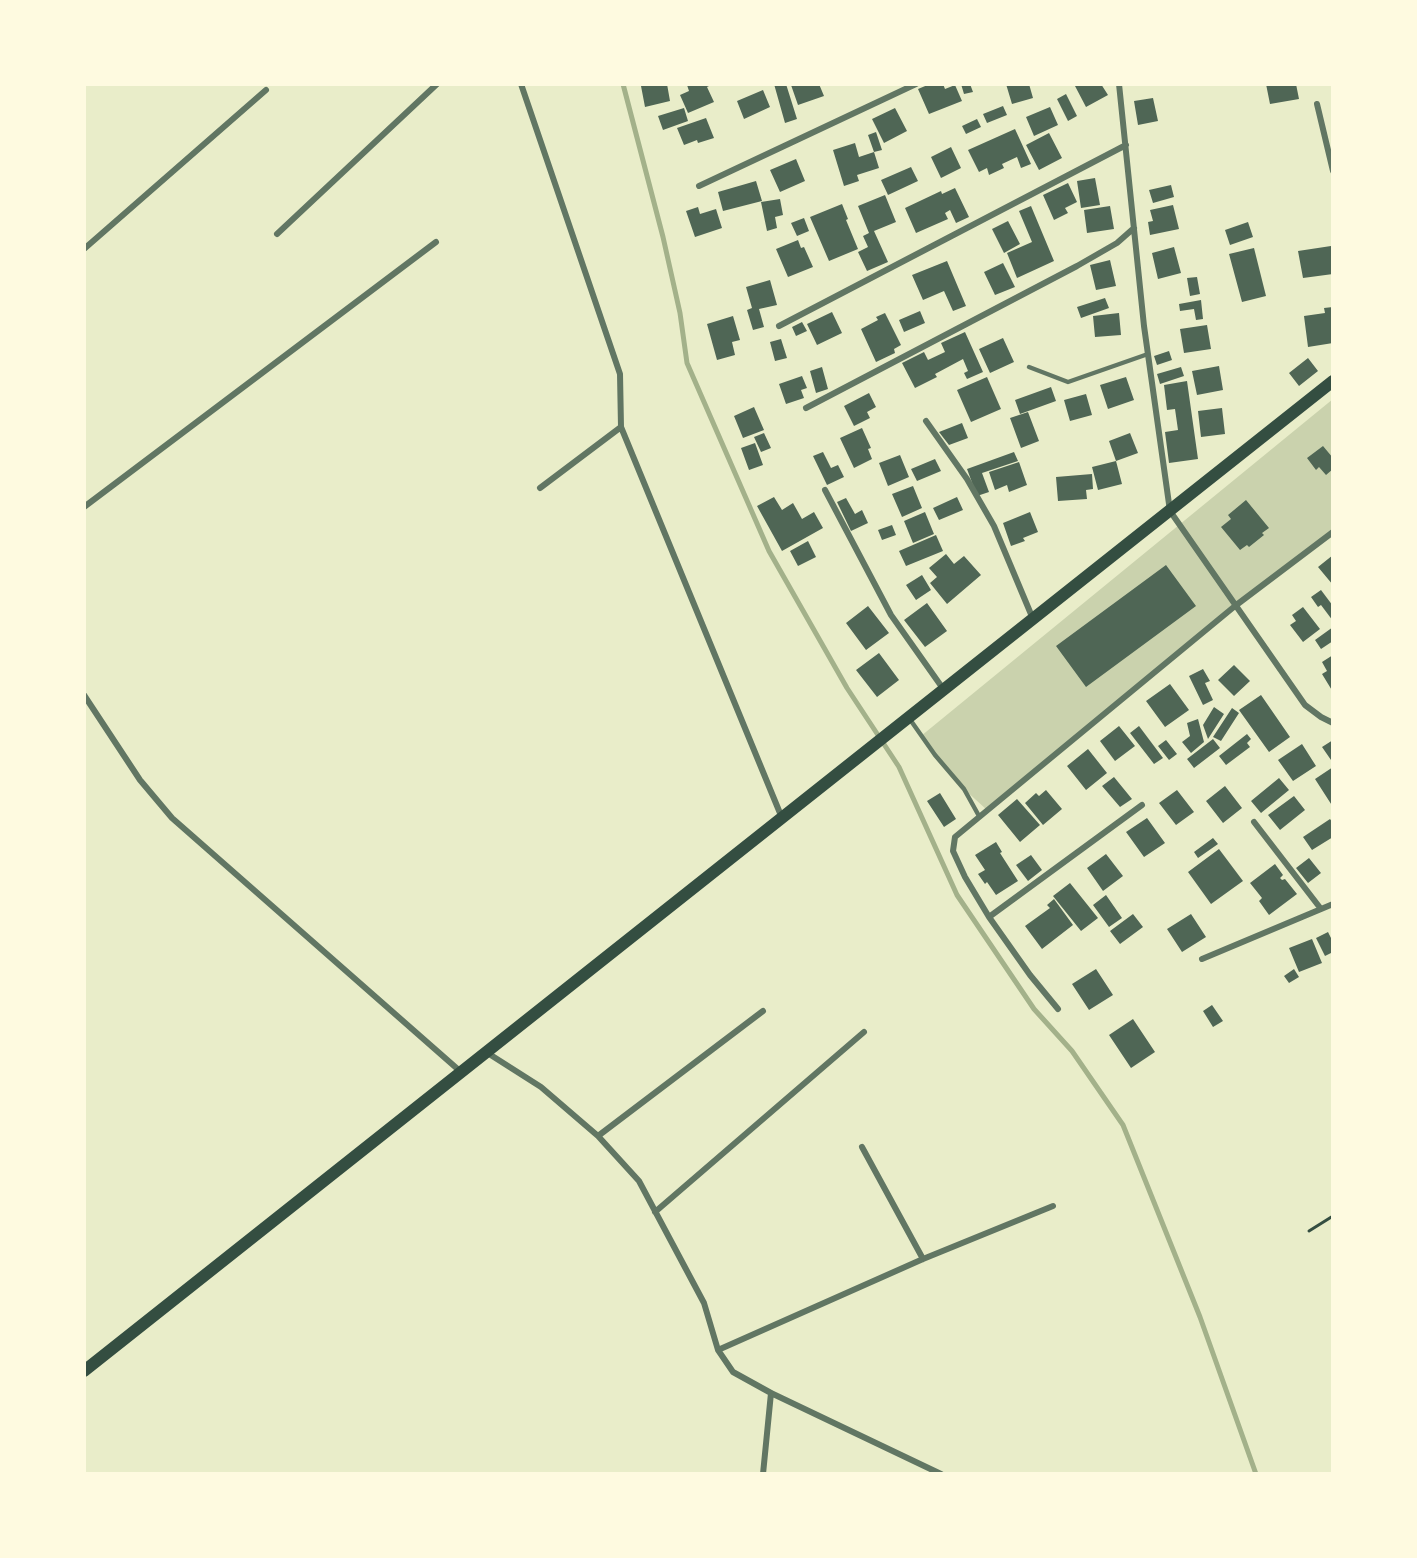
<!DOCTYPE html>
<style>
body{margin:0}
#map{position:relative;width:1417px;height:1558px;overflow:hidden;background:#e9edc9;font-family:Raleway,sans-serif}
canvas{display:block}
.frame{position:absolute;inset:0;border:86px solid #fefae0;pointer-events:none}
</style>
<div id="map">
<canvas width="1417" height="1558"></canvas>
<div class="frame"></div>
</div>
<script>
const ctx = document.querySelector('canvas').getContext('2d');
ctx.lineJoin = 'round';
function fillPath(path, color) { ctx.fillStyle = color; ctx.fill(path, 'evenodd'); }
const shape = rows => new Path2D(rows.map(r => 'M' + r).join(''));
function strokePath(path, color, width, dash) { ctx.strokeStyle = color; ctx.lineWidth = width; ctx.lineCap = dash ? 'butt' : 'round'; ctx.setLineDash(dash || []); ctx.stroke(path); }
fillPath(shape([
 [1333,399,1333,532,1235,606,987,810,964,789,921,736]
]), '#cad2ad');
strokePath(shape([
 [623,84,663,237,680,313,687,363,769,551,847,688,899,767,957,895,1034,1009,1072,1051,1123,1125,1200,1317,1256,1474]
]), '#a3b18a', 5);
fillPath(shape([
 [649,84,667,84,670,101,645,107,641,86],
 [690,84,713,84,707,87,714,102,688,113,680,95,689,91,687,85],
 [774,84,786,84,797,119,785,123],
 [819,84,824,96,798,105,791,85],
 [930,84,943,84,945,89,955,85,962,101,929,114,918,89],
 [961,84,970,84,973,92,964,94],
 [1006,84,1029,84,1033,98,1012,104],
 [1079,84,1101,84,1108,95,1086,107,1075,86],
 [1266,84,1296,84,1299,99,1270,104],
 [763,90,770,107,744,119,737,101],
 [1066,94,1077,116,1068,121,1057,99],
 [1153,98,1158,121,1138,125,1134,101],
 [1003,106,1007,115,987,123,983,114],
 [1050,107,1058,125,1034,136,1026,117],
 [684,108,688,121,663,130,658,116],
 [895,108,907,131,884,143,872,119],
 [706,118,714,138,698,143,697,140,684,145,677,128],
 [977,119,981,127,966,134,962,126],
 [1015,129,1031,164,1021,168,1017,157,1002,164,1004,168,989,175,987,168,979,172,968,150],
 [876,132,882,150,874,152,868,135],
 [1049,133,1062,158,1039,170,1026,145],
 [855,143,859,157,874,152,879,168,857,175,859,181,844,186,833,150],
 [951,147,961,168,941,178,931,157],
 [796,159,805,181,780,192,770,170],
 [911,167,918,181,888,195,881,180],
 [1095,178,1100,205,1081,208,1077,181],
 [756,181,762,201,723,211,718,192],
 [1068,183,1077,202,1065,208,1068,213,1054,220,1043,195],
 [1171,185,1174,197,1153,203,1149,190],
 [955,188,969,217,956,223,950,210,945,213,948,219,916,233,905,208,941,191,942,194],
 [885,195,896,222,874,231,888,262,867,271,858,252,868,247,863,236,869,233,858,206],
 [780,199,783,215,775,217,777,228,767,231,761,202],
 [842,204,848,219,846,220,858,249,829,261,810,217],
 [1173,205,1179,229,1150,235,1148,222,1153,221,1150,210],
 [1031,206,1054,261,1017,278,1007,253,1032,242,1019,211],
 [1110,206,1114,229,1087,233,1084,210],
 [698,207,700,214,716,209,722,228,695,237,686,211],
 [804,218,809,231,797,236,791,223],
 [1008,221,1020,244,1004,253,992,229],
 [1248,222,1253,237,1230,245,1225,230],
 [798,240,801,248,804,247,813,267,788,277,776,249],
 [1331,246,1333,274,1303,278,1298,251],
 [1174,247,1181,273,1158,279,1152,253],
 [1254,248,1266,296,1242,302,1229,254],
 [1110,260,1116,286,1096,290,1090,265],
 [947,261,966,306,953,311,944,291,923,300,912,275],
 [1003,263,1015,287,995,295,984,272],
 [1197,277,1200,294,1190,296,1187,278],
 [770,280,777,305,759,309,764,327,753,330,747,310,752,308,746,287],
 [1105,298,1109,308,1081,318,1077,307],
 [1201,300,1203,319,1196,320,1194,309,1180,311,1179,304],
 [1333,307,1333,343,1308,347,1304,316,1325,313,1324,308],
 [920,311,925,323,904,332,899,320],
 [832,312,842,333,817,345,807,324],
 [885,313,901,345,894,349,895,353,876,362,861,329,878,320,876,317],
 [1119,313,1121,335,1095,337,1093,316],
 [733,316,740,340,732,342,735,355,717,360,707,324],
 [802,322,807,331,796,336,792,327],
 [1207,325,1211,349,1184,353,1180,329],
 [965,332,983,372,967,379,964,373,968,371,963,359,935,374,937,377,915,388,902,363,924,352,928,360,945,352,941,343],
 [1003,338,1014,362,990,373,979,349],
 [781,339,787,358,775,361,770,342],
 [1169,351,1172,360,1157,365,1154,356],
 [1308,358,1318,371,1299,386,1289,373],
 [1219,366,1223,390,1197,395,1192,371],
 [822,367,828,389,816,393,810,371],
 [1181,367,1184,376,1160,384,1157,374],
 [802,376,807,388,801,390,804,398,786,404,779,384],
 [987,377,1001,409,971,422,957,390],
 [1126,377,1134,400,1108,409,1100,385],
 [1187,381,1198,459,1169,463,1165,432,1178,430,1175,409,1167,410,1164,385],
 [1051,387,1056,401,1020,414,1015,400],
 [869,393,876,407,867,412,870,418,854,426,844,406],
 [1086,394,1092,415,1070,421,1064,400],
 [754,407,764,430,743,438,734,416],
 [1222,408,1225,434,1201,437,1198,411],
 [1028,412,1039,441,1021,448,1010,418],
 [962,423,968,438,949,445,939,432],
 [862,428,871,448,868,449,872,459,854,468,840,438],
 [764,433,771,448,761,452,754,437],
 [1130,433,1138,453,1116,461,1122,484,1098,490,1092,467,1116,461,1109,441],
 [755,443,763,465,749,470,741,448],
 [1323,446,1333,458,1333,469,1326,475,1319,467,1316,470,1307,458],
 [823,452,831,468,838,465,844,477,827,485,813,456],
 [1014,452,1018,461,982,473,989,492,977,496,967,469],
 [900,455,909,477,888,486,879,463],
 [935,459,941,471,917,481,911,469],
 [1019,462,1027,485,1009,492,1007,485,995,490,989,472],
 [1092,474,1093,489,1086,490,1087,499,1058,501,1056,477],
 [913,486,922,508,902,517,892,494],
 [774,497,782,510,793,503,802,519,814,512,823,528,782,551,757,506],
 [957,497,963,510,939,520,933,508],
 [846,498,855,514,862,510,868,523,851,531,837,502],
 [1246,500,1269,528,1262,533,1264,535,1249,547,1247,545,1240,550,1221,527,1231,519,1228,515],
 [925,512,934,534,913,543,904,521],
 [1030,512,1038,532,1023,538,1025,541,1011,546,1003,523],
 [892,525,896,535,882,540,878,530],
 [936,535,943,551,906,566,899,551],
 [808,541,816,557,798,566,790,551],
 [946,554,954,564,964,556,981,575,947,604,930,583,937,577,929,568],
 [1333,555,1333,585,1318,567],
 [1166,565,1196,606,1086,687,1056,646],
 [922,575,931,590,916,600,906,585],
 [1321,590,1333,606,1333,621,1321,605,1318,607,1311,597],
 [927,603,947,631,925,647,904,620],
 [868,606,889,633,866,650,846,623],
 [1303,607,1320,629,1303,642,1290,625,1296,621,1292,615],
 [1333,627,1333,641,1321,649,1315,640],
 [879,653,899,680,877,697,856,670],
 [1333,655,1333,692,1322,674,1327,671,1322,662],
 [1234,665,1250,681,1234,696,1218,680],
 [1203,669,1210,681,1205,683,1213,700,1203,705,1189,676],
 [1170,684,1189,710,1165,727,1146,701],
 [1261,695,1290,737,1269,752,1239,710],
 [1214,707,1224,714,1208,739,1203,725],
 [1232,708,1239,713,1221,741,1213,737],
 [1198,719,1204,742,1191,753,1182,742,1190,736,1187,723],
 [1119,726,1135,746,1115,761,1100,741],
 [1139,726,1163,758,1154,764,1130,733],
 [1247,734,1251,739,1247,743,1250,747,1226,765,1219,756],
 [1213,739,1220,748,1194,768,1187,759],
 [1166,740,1177,754,1169,760,1158,746],
 [1333,740,1333,759,1331,760,1322,747],
 [1302,744,1316,766,1293,781,1278,760],
 [1088,749,1107,773,1086,790,1067,766],
 [1333,767,1333,807,1315,779],
 [1114,777,1132,799,1120,807,1102,786],
 [1279,778,1289,790,1261,813,1251,801],
 [1225,786,1242,808,1223,823,1206,801],
 [1046,790,1062,809,1043,825,1025,803,1036,793,1039,796],
 [1177,790,1194,812,1176,825,1159,803],
 [940,793,956,819,944,827,927,801],
 [1294,796,1305,810,1280,830,1268,815],
 [1017,799,1040,825,1020,842,998,815],
 [1147,818,1165,843,1144,857,1126,832],
 [1330,819,1333,823,1333,837,1312,850,1303,837],
 [1213,838,1218,844,1198,858,1194,852],
 [996,842,1002,852,1000,853,1018,881,996,895,987,882,985,884,978,874,985,870,975,855],
 [1219,849,1243,881,1211,904,1188,872],
 [1106,854,1123,876,1103,891,1087,868],
 [1031,855,1042,870,1028,881,1016,865],
 [1309,858,1321,873,1308,883,1296,868],
 [1275,864,1283,875,1280,878,1282,880,1285,879,1297,894,1269,915,1259,901,1262,898,1250,883],
 [1070,883,1098,918,1081,931,1053,896],
 [1106,895,1122,918,1109,927,1093,905],
 [1054,899,1073,925,1042,949,1025,926,1050,908,1047,905],
 [1133,914,1143,927,1120,944,1110,931],
 [1191,914,1206,937,1182,952,1167,929],
 [1328,932,1333,942,1333,952,1325,956,1316,938],
 [1312,939,1322,963,1299,972,1289,948],
 [1096,969,1113,995,1089,1010,1072,984],
 [1294,969,1299,977,1289,983,1284,976],
 [1212,1005,1223,1021,1213,1027,1203,1011],
 [1133,1019,1155,1052,1131,1068,1109,1035]
]), '#4f6655');
strokePath(shape([
 [1309,1231,1333,1216]
]), '#344e41', 3);
strokePath(shape([
 [1029,367,1068,382,1148,354],
 [909,718,935,755,964,789,979,816]
]), '#617663', 4.5);
strokePath(shape([
 [521,84,620,374,621,427,782,818],
 [1119,84,1144,326,1170,511,1305,705,1321,717,1333,723],
 [1317,104,1333,171],
 [699,186,916,84],
 [277,234,437,84],
 [84,249,266,90],
 [779,326,1126,145],
 [806,408,1077,266,1117,243,1134,228],
 [926,421,967,479,994,526,1033,619],
 [540,488,621,427],
 [825,490,891,615,944,690],
 [84,507,436,242],
 [84,695,140,780,172,818,461,1072],
 [1254,822,1321,909],
 [989,917,1142,805],
 [1202,959,1333,904],
 [1058,1009,1030,975,989,917,965,877,953,851,955,837,1235,606,1333,532],
 [486,1052,541,1087,598,1136,639,1181,704,1303,718,1350,733,1372,771,1393,941,1474],
 [598,1136,763,1011],
 [862,1147,923,1259],
 [655,1212,864,1032],
 [718,1350,923,1259,1053,1206],
 [763,1474,771,1393]
]), '#617663', 6);
strokePath(shape([
 [84,1371,1333,381]
]), '#344e41', 12);
</script>
